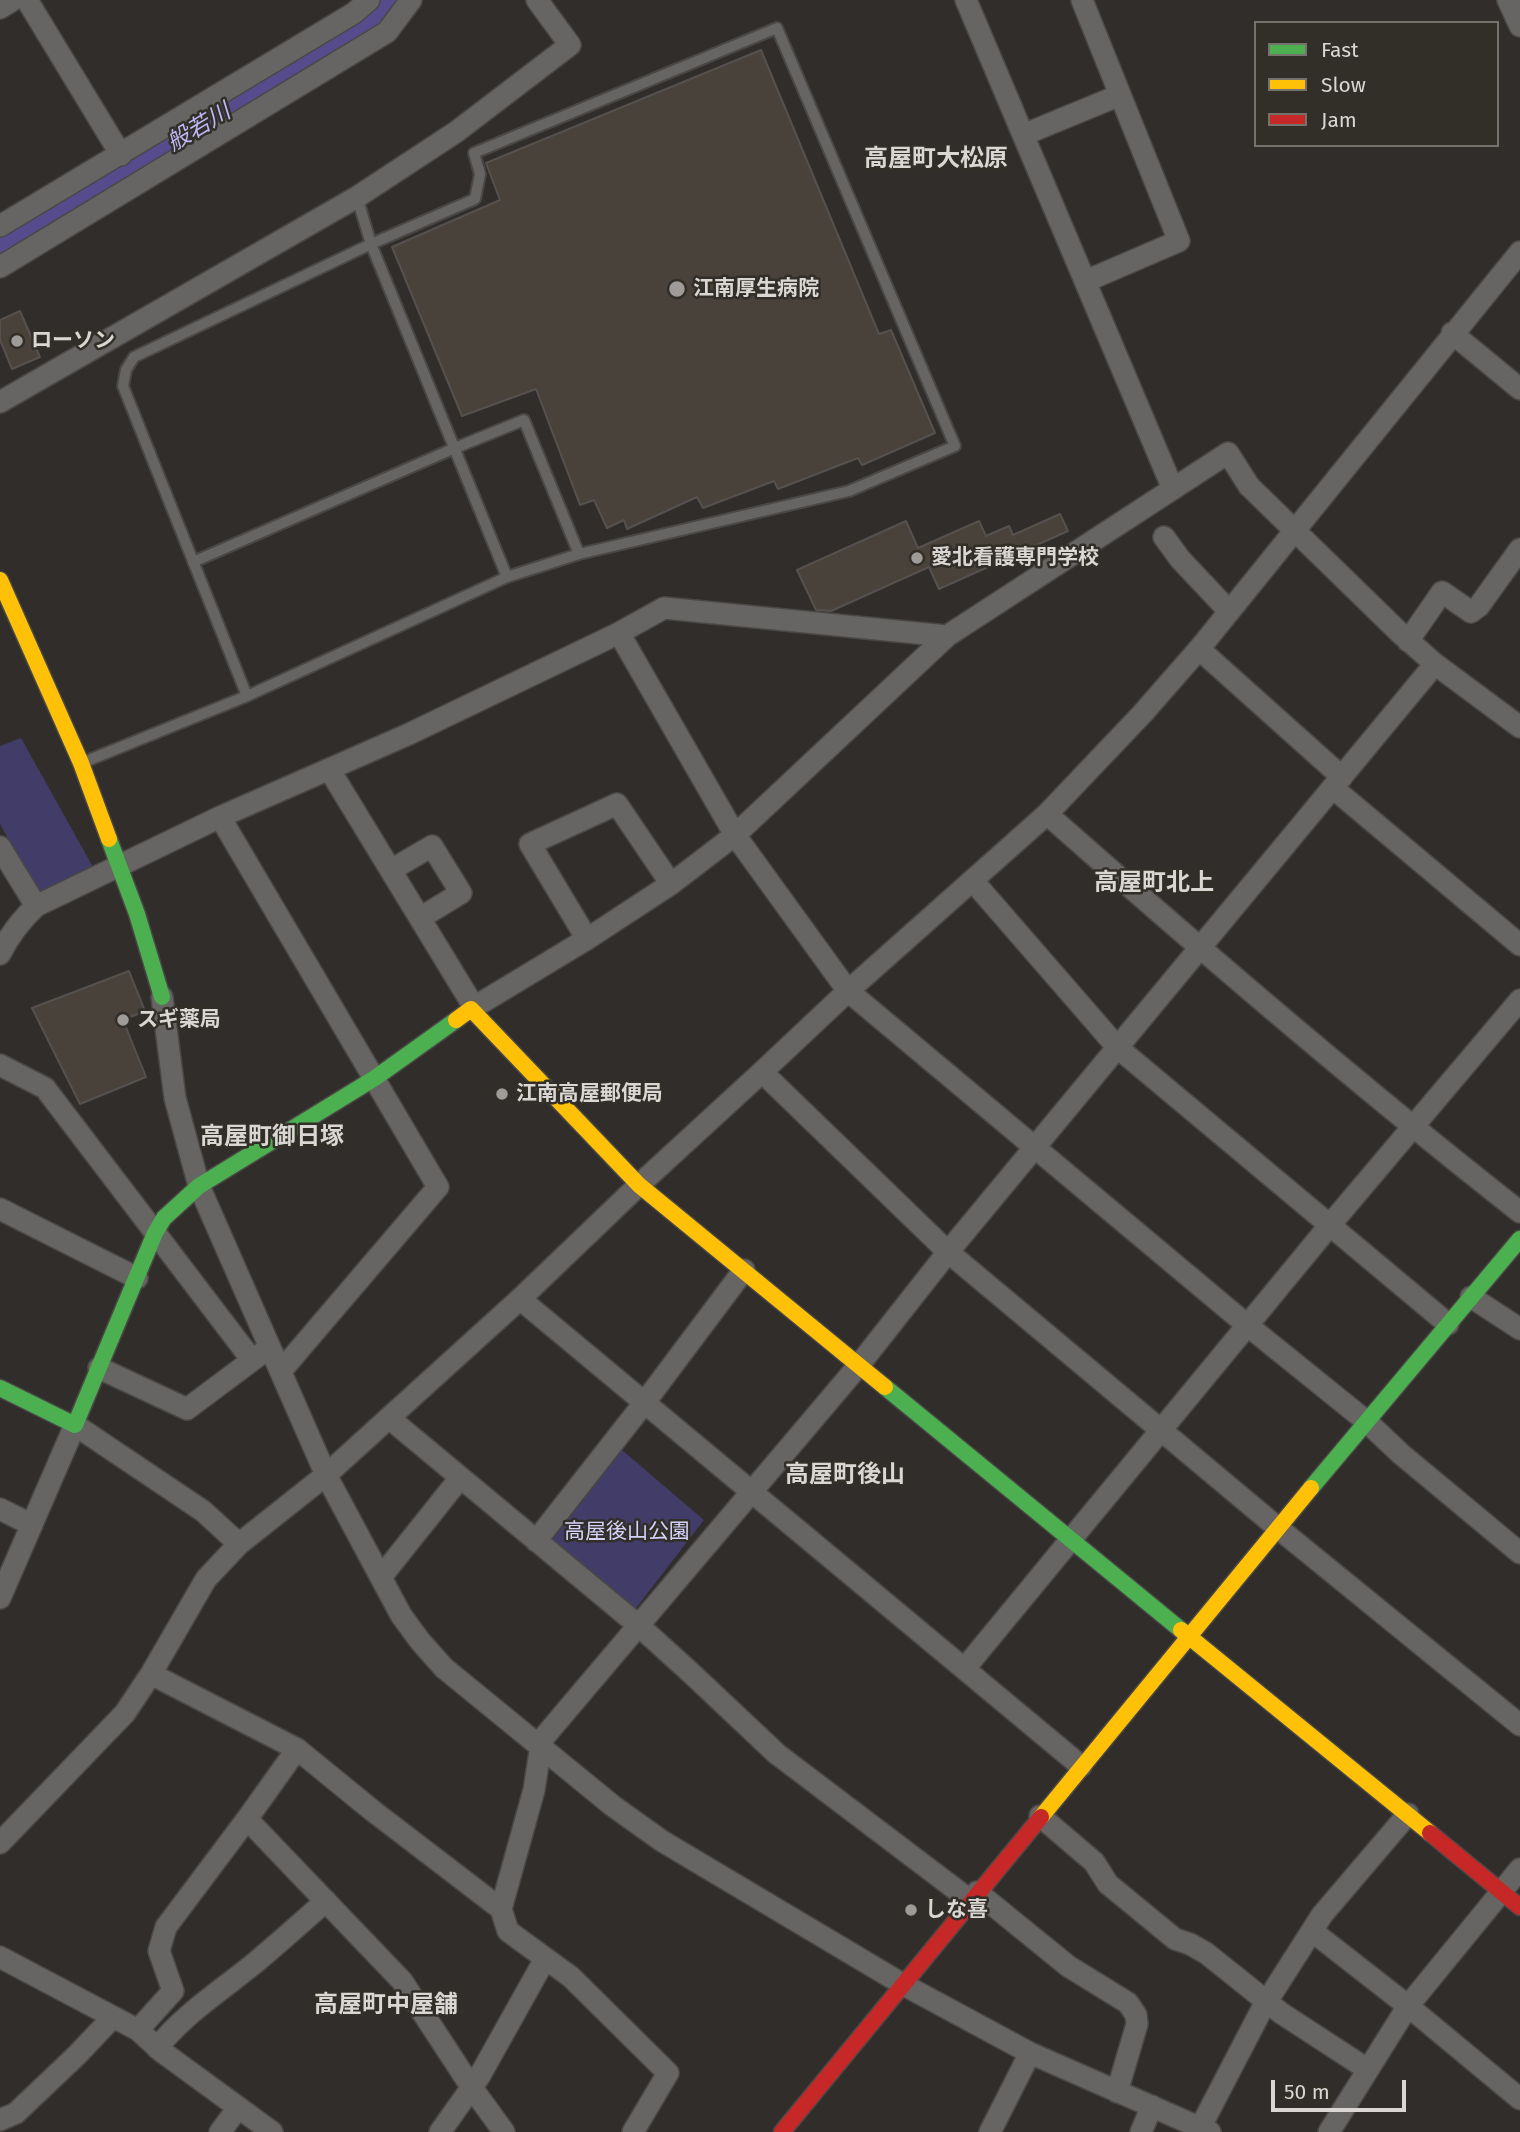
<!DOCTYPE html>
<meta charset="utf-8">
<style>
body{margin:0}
#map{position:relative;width:1520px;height:2132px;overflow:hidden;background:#302d2a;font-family:"Fira Sans",sans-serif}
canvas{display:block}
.legend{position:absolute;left:1254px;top:21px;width:245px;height:126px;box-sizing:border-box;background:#322e28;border:2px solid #75716c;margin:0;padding:9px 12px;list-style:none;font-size:21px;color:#d9d6d3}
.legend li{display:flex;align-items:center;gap:14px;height:35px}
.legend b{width:35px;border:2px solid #75716c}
.scale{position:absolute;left:1271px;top:2080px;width:135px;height:32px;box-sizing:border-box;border:4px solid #d9d6d3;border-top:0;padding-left:9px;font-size:21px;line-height:24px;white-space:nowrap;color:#d9d6d3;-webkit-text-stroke:5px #322e28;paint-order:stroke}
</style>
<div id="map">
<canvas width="1520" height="2132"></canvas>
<ul class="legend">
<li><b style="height:9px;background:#4caf50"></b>Fast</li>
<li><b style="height:9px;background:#ffc107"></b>Slow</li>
<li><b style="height:9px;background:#c62828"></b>Jam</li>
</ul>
<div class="scale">50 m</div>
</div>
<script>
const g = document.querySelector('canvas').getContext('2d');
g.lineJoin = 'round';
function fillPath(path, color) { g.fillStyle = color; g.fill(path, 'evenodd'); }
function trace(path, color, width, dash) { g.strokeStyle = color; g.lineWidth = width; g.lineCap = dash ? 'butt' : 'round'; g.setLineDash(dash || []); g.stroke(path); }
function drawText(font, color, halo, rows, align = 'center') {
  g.font = font + ' "Fira Sans","Noto Sans JP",sans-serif'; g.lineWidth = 5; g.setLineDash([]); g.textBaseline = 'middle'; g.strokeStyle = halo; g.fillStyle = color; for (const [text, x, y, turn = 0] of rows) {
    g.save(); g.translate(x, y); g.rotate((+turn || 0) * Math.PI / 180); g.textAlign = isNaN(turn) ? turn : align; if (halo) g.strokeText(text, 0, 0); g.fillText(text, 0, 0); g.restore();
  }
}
fillPath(new Path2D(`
 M21,738l72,129 -54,27 -39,-70v-78z
 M622,1450l82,70 -71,92 -81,-72z`), '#423c68');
trace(new Path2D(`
 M0,249l357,-216 36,-33`), '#564c8d', 33);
const building = new Path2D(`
 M761,50l118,284 12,-4 44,103 -73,32 -4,-7 -80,31 -4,-8 -71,27 -6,-11 -70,32 -3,-9 -17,8 -13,-28 -14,5 -44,-116 -74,27 -70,-169 108,-47 -14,-37z
 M20,311l20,46 -28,12 -12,-29v-20z
 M1060,514l8,17 -129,58 -10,-22 -98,44 -15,-1 -19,-40 109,-49 12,27 61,-27 7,15 23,-10 4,9z
 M129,971l16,40 -22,9 23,57 -66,27 -48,-96z`);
fillPath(building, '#49423a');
trace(building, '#54514f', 2);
const lane = new Path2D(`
 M357,197l14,47 136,333
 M193,562l262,-114 69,-28 55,134
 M84,762l163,-66 260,-119 72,-23 270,-63 106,-45 -178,-418 -303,125 6,21 -5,25 -104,45 -237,113 -8,13 -3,16 124,310`);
const street = new Path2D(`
 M27,0l94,155
 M966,0l207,489
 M1082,0l97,241 -93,40
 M1508,0l12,26
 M0,8l13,-8
 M1023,135l97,-40
 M0,226l354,-213 15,-13
 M0,267l387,-235 24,-32
 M1452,333l68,56
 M0,402l357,-205 99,-65 114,-87 -33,-45
 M1164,537l16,22 49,52
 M619,633l45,-25 283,28 281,-183 21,33 151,147 35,31 85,63
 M1408,641l34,-49 29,20 8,-6 41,-57
 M1199,649l143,128
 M329,769l145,238
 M1333,788l187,157
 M1047,814c155,137 311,271 473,398
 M220,817l218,370 -157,184
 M0,847l36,59
 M391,870l41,-24 29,47 -41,25
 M973,881l145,167 330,276
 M587,939l-57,-95 87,-40 54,80
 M0,954c10,-20 20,-33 36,-48l184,-89 189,-83 210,-101 116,202 113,156 399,334 119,96 35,33 119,99
 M162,997l13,101 24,88 127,289 75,140 19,26 24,27 169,138 49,35 242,144 126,68 180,79
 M471,1009l116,-70 84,-55 64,-49 212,-199
 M0,1065l45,23 207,272
 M762,1072l186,180 330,276 242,197
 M0,1209l137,69
 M1471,1297l49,32
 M520,1299l561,467
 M99,1368l88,41 75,-56
 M389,1418l249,207 53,48 86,81 194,147
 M0,1509l32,16
 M536,1541l109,-139 99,-132
 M381,1577l79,-99
 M0,1598l75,-173 128,86 36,33
 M965,1668l365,-443 190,-225
 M151,1674l146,75 76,62 128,98 7,22 63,46 97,96 -35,59
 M539,1743l320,-378 89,-113 487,-588
 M1040,1816l54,46 14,22 67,55 15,5 16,9 75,60 86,56
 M247,1819l50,-70
 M0,1843l125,-130 26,-39 55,-95 33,-35 87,-69 194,-176 119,-114 123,-113 86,-81 199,-177 96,-101 56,-64 321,-397
 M977,1892l91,74 60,37 8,12 1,9 -20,68
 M501,1909l33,-119 7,-45
 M1312,1931l96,75 112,93
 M0,1957l138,73 23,21 111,81
 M138,2030l35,-39 -14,-40 7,-24 81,-108 155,162 70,107 32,44
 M157,2048c28,-35 65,-58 99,-86 24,-20 47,-41 70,-61
 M0,2120l16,-7 61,-58 36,-38
 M1200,2128l62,-119 60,-94 86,-101
 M220,2132l18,-24
 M440,2132l39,-55 66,-118
 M990,2132l40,-79
 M1141,2132l11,-26
 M1329,2132l79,-126 112,-137`);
const fast = new Path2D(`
 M109,839l28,75 25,83
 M885,1387l296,243
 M0,1388l75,37 80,-192 9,-15 35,-32 176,-108 81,-58
 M1311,1488l209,-249`);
const slow = new Path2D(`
 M0,580l81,183 28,76
 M456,1020l15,-11 168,176 246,202
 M1181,1630l249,203
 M1041,1817l270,-329`);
const jam = new Path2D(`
 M1430,1833l90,74
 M782,2132l259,-315`);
trace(lane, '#4a4846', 14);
trace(street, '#4a4846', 24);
trace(fast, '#4a4846', 19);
trace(slow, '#4a4846', 19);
trace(jam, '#4a4846', 19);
trace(lane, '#676563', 10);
trace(street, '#676563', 21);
trace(fast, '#4caf50', 16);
trace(slow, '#ffc107', 16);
trace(jam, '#c62828', 16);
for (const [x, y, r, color] of [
 [677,289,9,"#9e9b98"],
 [17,341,7,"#9e9b98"],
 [917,558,7,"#9e9b98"],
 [123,1020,7,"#9e9b98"],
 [502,1094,7,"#9e9b98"],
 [911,1910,7,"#9e9b98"]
]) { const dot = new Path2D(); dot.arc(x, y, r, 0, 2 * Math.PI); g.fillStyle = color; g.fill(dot); trace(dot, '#322e28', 2.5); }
drawText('bold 21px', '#d9d6d3', '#322e28', [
 ["江南厚生病院",693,289],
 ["ローソン",31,341],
 ["愛北看護専門学校",931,558],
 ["スギ薬局",137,1020],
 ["江南高屋郵便局",516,1094],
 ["しな喜",925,1910]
], 'left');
drawText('21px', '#d4d2fb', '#322e28', [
 ["高屋後山公園",627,1532]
]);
drawText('italic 23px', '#bdb8f5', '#322e28', [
 ["般若川",199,128,-31]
]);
drawText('bold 24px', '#d9d6d3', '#322e28', [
 ["高屋町大松原",936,159],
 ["高屋町北上",1154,883],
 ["高屋町御日塚",272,1137],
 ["高屋町後山",845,1475],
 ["高屋町中屋舗",386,2005]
]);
</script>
